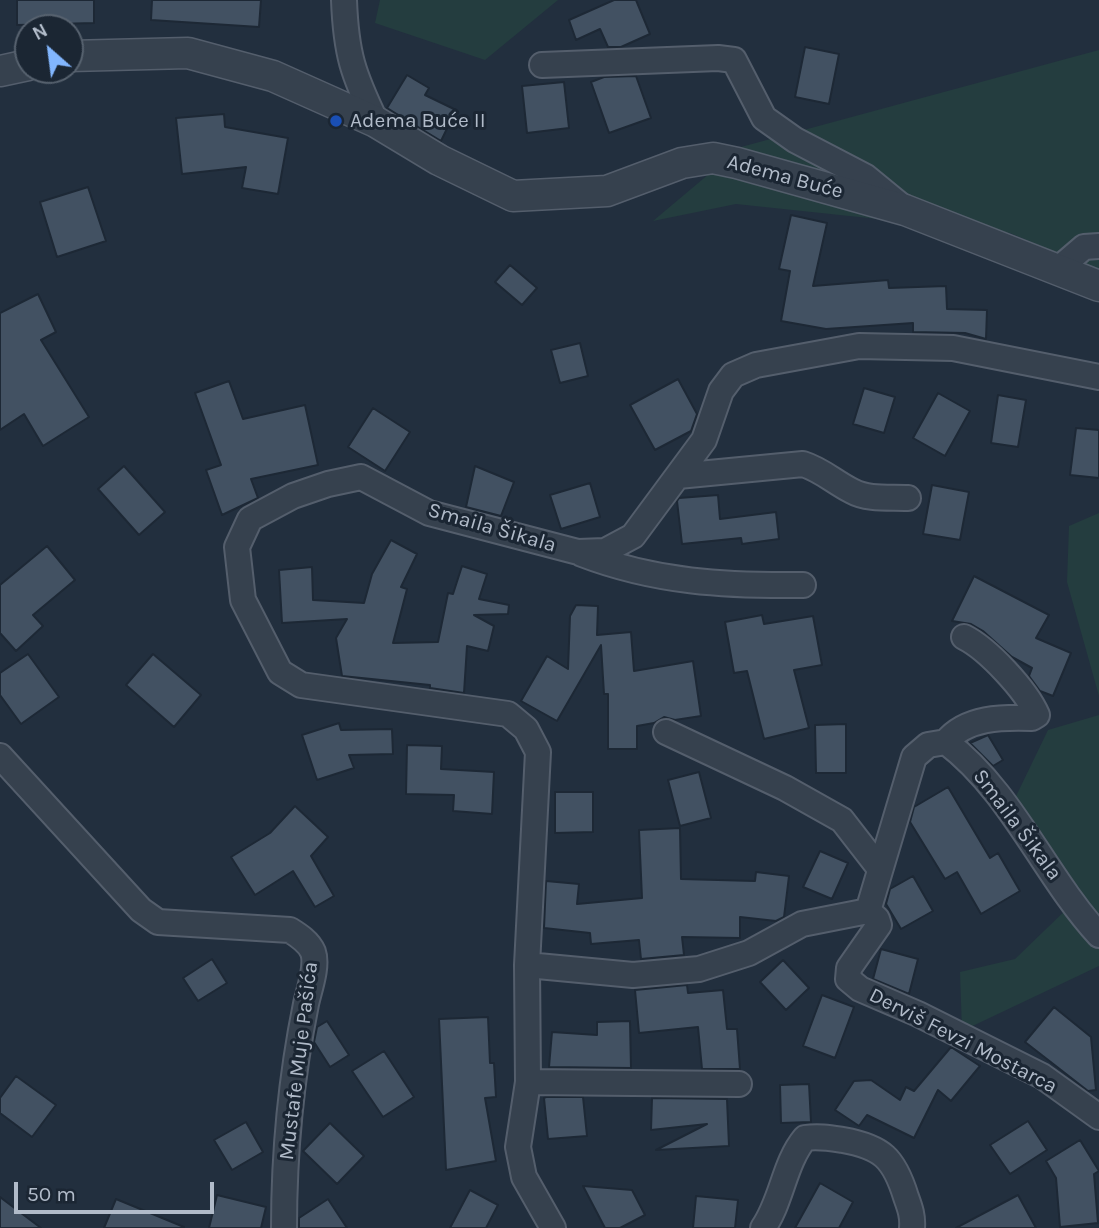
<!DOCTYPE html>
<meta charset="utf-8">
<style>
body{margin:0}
#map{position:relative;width:1099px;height:1228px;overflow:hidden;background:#222f3e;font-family:Karla,sans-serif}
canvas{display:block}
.north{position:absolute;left:14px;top:14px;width:70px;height:70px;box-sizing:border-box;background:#1b2633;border:2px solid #57626f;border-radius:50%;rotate:332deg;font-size:19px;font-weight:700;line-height:28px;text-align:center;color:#b1bbc9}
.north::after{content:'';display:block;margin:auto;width:24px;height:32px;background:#82b6fe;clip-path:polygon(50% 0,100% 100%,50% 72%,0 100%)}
.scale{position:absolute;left:14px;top:1182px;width:200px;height:32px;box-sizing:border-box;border:4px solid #b1bbc9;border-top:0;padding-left:9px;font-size:21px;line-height:24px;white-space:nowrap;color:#b1bbc9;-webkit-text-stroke:5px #1b2633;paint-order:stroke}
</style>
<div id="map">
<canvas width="1099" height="1228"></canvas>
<div class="north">N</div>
<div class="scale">50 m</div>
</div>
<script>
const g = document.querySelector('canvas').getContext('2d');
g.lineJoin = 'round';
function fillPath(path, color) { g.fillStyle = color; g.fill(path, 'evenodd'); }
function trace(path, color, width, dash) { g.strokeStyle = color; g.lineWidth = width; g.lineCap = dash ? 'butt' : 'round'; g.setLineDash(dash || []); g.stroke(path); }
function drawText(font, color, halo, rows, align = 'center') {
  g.font = font + ' Karla,sans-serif'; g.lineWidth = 6; g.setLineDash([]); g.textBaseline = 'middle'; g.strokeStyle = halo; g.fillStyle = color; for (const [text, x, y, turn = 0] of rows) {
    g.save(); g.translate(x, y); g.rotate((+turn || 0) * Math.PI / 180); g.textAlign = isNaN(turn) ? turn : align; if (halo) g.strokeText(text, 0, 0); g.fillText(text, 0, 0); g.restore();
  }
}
fillPath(new Path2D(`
 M380,0h178l-73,60 -110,-37z
 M1099,50v221l-89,-38 -274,-29 -83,17 88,-74z
 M1099,513v183l-32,-114 2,-56z
 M1099,715v251l-137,65 -2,-59 55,-13 59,-57 -69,-83 43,-89z`), '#243d3f');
const building = new Path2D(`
 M17,0h77v23l-77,2z
 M152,0h109l-2,27 -108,-7z
 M614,0h22l14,34 -29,13h-13l-8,-18 -24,11 -7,-20z
 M805,47l34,7 -10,50 -34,-7z
 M407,75l22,13 -4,7 31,15 -15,31 -54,-33z
 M636,76l15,42 -42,15 -18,-51 13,-5z
 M564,82l5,46 -42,5 -5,-47z
 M224,114l1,13 63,11 -10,56 -36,-6 4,-21 -64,7 -6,-56z
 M88,187l18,54 -49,16 -17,-55z
 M791,215l36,8 -14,63 75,-6 1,8 57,-2 1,23 40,1 -1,29 -21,-6 -52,-1v-9l-87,6 -45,-8 9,-50 -11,-2z
 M510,265l27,23 -15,17 -27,-23z
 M38,294l18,38 -15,8 48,77 -46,29 -19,-32 -24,16v-117z
 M580,343l8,33 -28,7 -9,-33z
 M678,379l19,35 -6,17 -36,19 -25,-45z
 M229,381l14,38 62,-14 13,60 -67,14 7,19 -36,17 -16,-45 15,-5 -26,-72z
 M864,388l31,9 -11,36 -31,-9z
 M938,393l32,18 -25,45 -32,-18z
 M998,395l28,5 -8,47 -27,-4z
 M373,408l37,24 -25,39 -37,-24z
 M1076,428l23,2v48l-29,-3z
 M124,466l41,46 -26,23 -41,-46z
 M475,466l39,16 -13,34 -35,-9z
 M590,483l10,34 -39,12 -11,-34z
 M932,485l37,7 -9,48 -37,-6z
 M718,495l2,24 56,-7 3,27 -37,5 -1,-6 -59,6 -5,-43 2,-3z
 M391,540l26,14 -16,33 6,2 -14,54 45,-1 10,-49 5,1 9,-28 25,8 -8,25 30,6 -1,9 -34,1 20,11 -6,25 -21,-5 -3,47 -34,-5v-3l-88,-9 -6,-38 11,-19 -65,4 -3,-53 33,-3 1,33 51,3 8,-29z
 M47,546l28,34 -42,35 10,11 -27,25 -16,-18v-48z
 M974,576l75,39 -13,23 35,15 -18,43 -13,-5 -11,-15 3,-8 -20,-11 -29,-26 -12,-7 -19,-3z
 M576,605l22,1 -1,29 34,-3 3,39 59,-10 8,55 -26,4 -11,-3 -10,6 -17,3v23h-29v-55h-4l-3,-49 -44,76 -36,-20 26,-45 21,13 2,-53z
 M762,615l2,9 49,-8 9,49 -28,5 15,58 -45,11 -17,-68 -13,2 -9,-51z
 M28,654l31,43 -38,27 -21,-29v-22z
 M153,654l48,41 -27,32 -48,-42z
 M339,723l2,7 51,-1 1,25 -44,1 5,13 -37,12 -15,-45z
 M846,724v49h-30l-1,-48z
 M988,735l15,25 -10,6 -23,-23z
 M407,745l35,1 -1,23 53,3 -2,42 -39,-3 1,-16 -48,-1z
 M699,772l12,46 -31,8 -12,-46z
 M948,787l42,71 8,-5 22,38 -39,23 -24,-42 -12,7 -35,-57 4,-15z
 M555,792h38v40l-38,1z
 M295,806l33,31 -17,19 23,40 -19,11 -22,-36 -38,24 -24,-38 39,-24z
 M680,828l1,51 74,2 1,-9 33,4 -5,41 -8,4 -36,-4v21l-58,-1 2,18 -43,4 -2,-19 -48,4 -1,-11 -46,-5 2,-47 33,3 -2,20 65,-6 -3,-68z
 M820,851l28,12 -16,36 -29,-12z
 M913,876l20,35 -32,18 -15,-25 4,-15z
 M881,949l37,10 -9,35 -36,-15z
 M212,959l15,24 -29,18 -15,-23z
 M783,960l26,28 -23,22 -26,-28z
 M687,985l1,8 35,-3 4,39h10l3,40h-38l-4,-42 -59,6 -4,-43z
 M822,995l32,12 -19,51 -32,-12z
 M1054,1007l37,30 5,53 -8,1 -63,-49z
 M488,1017l2,46h4l2,34 -11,1 11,63 -50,9 -7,-151z
 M327,1021l22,34 -19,12 -16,-25 3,-15z
 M630,1021l1,47 -82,-1 3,-35 45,3v-13z
 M951,1047l29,19 -29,35 -13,-11 -24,48 -47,-23 -8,11 -24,-16 19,-29 17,-1 29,20 6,-13 8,4z
 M384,1051l30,46 -31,20 -31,-46z
 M16,1076l40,29 -24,32 -32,-24v-15z
 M809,1084l2,38 -30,1 -1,-38z
 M546,1097h37l4,39 -39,3 -4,-41z
 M652,1098l75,1 2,47 -73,4 51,-26 -56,6z
 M1028,1121l19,29 -37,24 -20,-29z
 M246,1122l17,30 -31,18 -18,-30z
 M330,1123l34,33 -27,28 -34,-33z
 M1080,1140l19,31 -5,3 4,49 -38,4 -4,-49 -10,-17z
 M820,1183l33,19 -14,26h-44z
 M583,1186l49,4 13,25 -25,13h-15z
 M470,1190l28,15 -12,23h-36z
 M217,1195l49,12 -5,21h-52z
 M1018,1195l18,33h-80z
 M696,1196l42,4 -3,28h-42z
 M0,1197l41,31h-41z
 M116,1199l68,28v1h-80z
 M328,1199l19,29h-48v-10z`);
fillPath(building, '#425162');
trace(building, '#1d2835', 2);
const minor = new Path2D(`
 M344,0c2,54 9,74 32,122
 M542,65l176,-7 16,2 30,58 31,22 71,37 39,32
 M1056,271l28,-24 15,-1
 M678,476l125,-12c19,6 31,18 49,27 16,9 38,6 56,7
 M582,554c73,28 143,32 221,31
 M666,732l119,56 57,32 38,49
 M946,742c20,-25 57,-25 86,-24l5,-3c-11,-25 -49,-66 -73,-78
 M0,756l141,154 17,12 132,8c8,5 19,12 23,22 5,14 -4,38 -7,52 -15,74 -22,149 -22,224
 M868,911l46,-154 14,-12 18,-3c66,50 98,133 153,193
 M868,911l9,8 2,6 -30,43 -1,11 12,10 58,25 124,62 57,41
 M527,965l106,10 66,-6 50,-16 53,-29 66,-13
 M528,1082l211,2
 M553,1228l-29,-51 -6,-30 10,-65 -1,-117 11,-213 -12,-23 -18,-15 -207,-29 -21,-13 -37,-72 -6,-53 13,-28 43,-23 35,-12 33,-7 68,36 149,39 27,-1 28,-15 71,-96 17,-49 12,-16 23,-10 103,-19 94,2 146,29
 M763,1228c19,-27 21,-65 42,-90 14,-2 25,0 38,2 39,7 51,18 63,57 4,11 7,19 6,31`);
const tertiary = new Path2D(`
 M70,56l118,-3 85,23 103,46 63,38 74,36 94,-5 75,-28 31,-5 24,5 168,47 194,76
 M0,71l28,-6`);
trace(minor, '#545e6c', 28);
trace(tertiary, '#545e6c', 33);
trace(minor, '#36414e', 24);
trace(tertiary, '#36414e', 30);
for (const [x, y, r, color] of [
 [336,121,7,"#1a4fb4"]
]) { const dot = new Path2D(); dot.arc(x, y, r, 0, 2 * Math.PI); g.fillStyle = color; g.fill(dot); trace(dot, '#1b2633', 2.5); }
drawText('21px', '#b1bbc9', '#1b2633', [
 ["Adema Buće II",350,121]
], 'left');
drawText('21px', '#b1bbc9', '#1b2633', [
 ["Adema Buće",785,177,15],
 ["Smaila Šikala",492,528,16],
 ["Smaila Šikala",1017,825,53],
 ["Derviš Fevzi Mostarca",963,1041,27],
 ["Mustafe Muje Pašića",299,1061,-83]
]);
</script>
